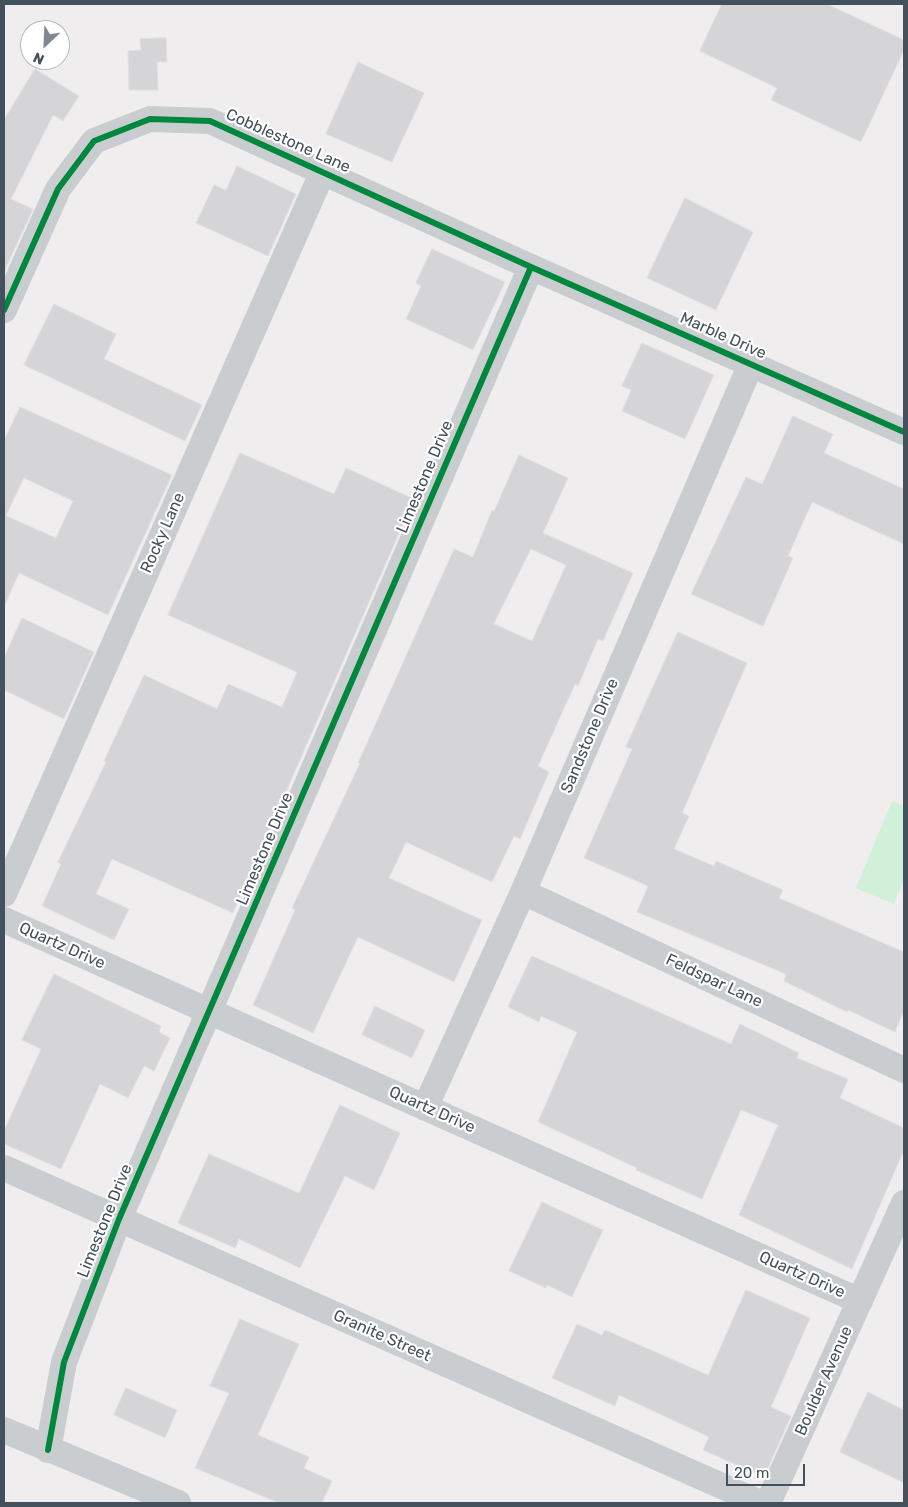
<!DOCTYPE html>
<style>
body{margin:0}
#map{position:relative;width:908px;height:1507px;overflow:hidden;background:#efedee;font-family:Rubik,sans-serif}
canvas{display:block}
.frame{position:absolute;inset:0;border:5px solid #43515c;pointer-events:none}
.north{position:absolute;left:20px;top:20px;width:50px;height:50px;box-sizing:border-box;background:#fff;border:1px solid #b4b9be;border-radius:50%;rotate:205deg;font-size:14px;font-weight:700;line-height:20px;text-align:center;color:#43515c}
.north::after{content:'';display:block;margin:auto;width:18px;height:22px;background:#7f888f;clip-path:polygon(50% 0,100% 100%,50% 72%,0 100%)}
.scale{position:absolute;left:726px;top:1464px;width:79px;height:22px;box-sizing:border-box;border:2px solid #43515c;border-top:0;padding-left:6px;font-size:15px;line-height:18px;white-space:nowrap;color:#43515c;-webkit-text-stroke:4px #fff;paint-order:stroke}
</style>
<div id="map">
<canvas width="908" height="1507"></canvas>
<div class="frame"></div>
<div class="north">N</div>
<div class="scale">20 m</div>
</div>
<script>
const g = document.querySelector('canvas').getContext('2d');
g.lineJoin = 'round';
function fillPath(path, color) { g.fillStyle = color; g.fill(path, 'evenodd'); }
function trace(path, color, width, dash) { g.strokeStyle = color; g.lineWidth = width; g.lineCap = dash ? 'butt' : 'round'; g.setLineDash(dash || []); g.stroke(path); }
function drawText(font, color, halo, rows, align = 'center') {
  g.font = font + ' Rubik,sans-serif'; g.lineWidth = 4.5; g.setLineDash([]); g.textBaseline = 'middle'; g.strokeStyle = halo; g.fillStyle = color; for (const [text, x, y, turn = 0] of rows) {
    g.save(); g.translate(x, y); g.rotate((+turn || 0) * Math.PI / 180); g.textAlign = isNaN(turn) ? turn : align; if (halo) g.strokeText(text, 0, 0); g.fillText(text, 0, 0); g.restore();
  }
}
fillPath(new Path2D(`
 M892,801l12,5v73l-10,25 -38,-16z`), '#d0f0da');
const building = new Path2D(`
 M722,4h105l77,36v10l-43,92 -90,-42 6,-12 -77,-37z
 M166,38l1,24h-10l1,28h-29l-1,-39 13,-1 -1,-11z
 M358,62l66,31 -32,69 -66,-28z
 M35,69l44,27 -16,25 -10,-6 -42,84 22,10 -29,63v-152z
 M237,166l59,28 -28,62 -72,-33 18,-38 12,5z
 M685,198l68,34 -37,78 -69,-32z
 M432,249l73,33 -32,68 -67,-31 15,-33 -5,-3z
 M54,304l62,30 -12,25 98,46 -17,36 -161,-76z
 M642,343l72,32 -29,64 -63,-28 9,-21 -9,-4z
 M20,407l152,68 -64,140 -89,-42 -15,34v-166zM24,478l49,23 -17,37 -50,-22z
 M793,416l40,18 -9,19 80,36v55l-92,-42 -24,54 5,2 -30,68 -72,-32 55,-117 16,7z
 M240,453l94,41 12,-26 68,31 -181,414 -121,-54 -16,35 33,15 -15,31 -72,-34 19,-42 -3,-2 48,-100 -2,-1 40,-86 73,34 11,-25 54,23 15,-35 -129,-57z
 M519,455l49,23 -25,55 90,40 -30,68 -5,-2 -20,47 -3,-2 -37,82 11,6 -29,67 -6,-3 -22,46 -86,-40 -17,36 93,42 -28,62 -96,-45 -45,96 -60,-28 42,-95 -3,-2 68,-145h-2l96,-214 19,8 19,-47 2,1zM531,549l35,16 -34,76 -38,-17z
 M22,618l72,34 -30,67 -60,-29v-32z
 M678,632l69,31 -65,150 7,3 -15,33 40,17 2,-5 67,29 -4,8 125,54v58l-9,22 -47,-22 -1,2 -63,-31 2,-7 -149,-62 11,-26 -64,-28 48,-109 -6,-2z
 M532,956l199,88 9,-20 59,29 -2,5 51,21 -8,19 64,30v22l-52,119 -113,-54 39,-90 -37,-15 -39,89 -66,-29 1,-2 -99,-46 39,-90 -36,-16 -2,6 -31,-15z
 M54,974l107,52 -2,6 11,6 -16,33 -10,-5 -16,32 -28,-14 -39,85 -57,-25v-13l37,-82 -19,-9z
 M375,1006l50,24 -13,28 -50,-23z
 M340,1105l60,28 -26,57 -29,-14 -45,92 -61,-29 -4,9 -57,-25 31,-69 90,39z
 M542,1202l61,28 -31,67 -25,-12 -1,3 -37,-17z
 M746,1290l64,28 -39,89 20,9 -27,61 -61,-27 6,-13 -90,-42 -4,11 -63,-28 25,-54 25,11 3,-5 103,45z
 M240,1319l59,25 -41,91 51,22 -5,11 28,13 -10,22h-43l-84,-35 34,-75 -19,-7z
 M126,1388l51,22 -12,28 -51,-23z
 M868,1392l36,18v73l-64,-31z`);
fillPath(building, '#d5d5d8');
trace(building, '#e0dfe1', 1);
trace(new Path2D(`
 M4,310l54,-121 36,-48 56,-22 60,2 321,146 373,165
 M523,892l381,178
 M4,894l319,-723
 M4,920l856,381
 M425,1108l98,-216 228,-528
 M4,1168l756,335
 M4,1430l174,73
 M48,1450l16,-88 55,-143 412,-952
 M768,1503l136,-300`), '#cacdcf', 26);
trace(new Path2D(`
 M4,310l54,-121 36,-48 56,-22 60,2 321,146 373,165
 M48,1450l16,-88 55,-143 412,-952`), '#00873e', 6);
drawText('16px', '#43515c', '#fff', [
 ["Cobblestone Lane",288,141,24],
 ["Marble Drive",723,336,24],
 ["Limestone Drive",425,477,-67],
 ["Rocky Lane",163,533,-66],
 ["Sandstone Drive",590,736,-67],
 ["Limestone Drive",265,849,-67],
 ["Quartz Drive",62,946,24],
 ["Feldspar Lane",714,981,25],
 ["Quartz Drive",432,1110,24],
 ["Limestone Drive",105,1221,-68],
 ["Quartz Drive",802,1275,24],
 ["Granite Street",382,1336,24],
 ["Boulder Avenue",824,1381,-66]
]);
</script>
